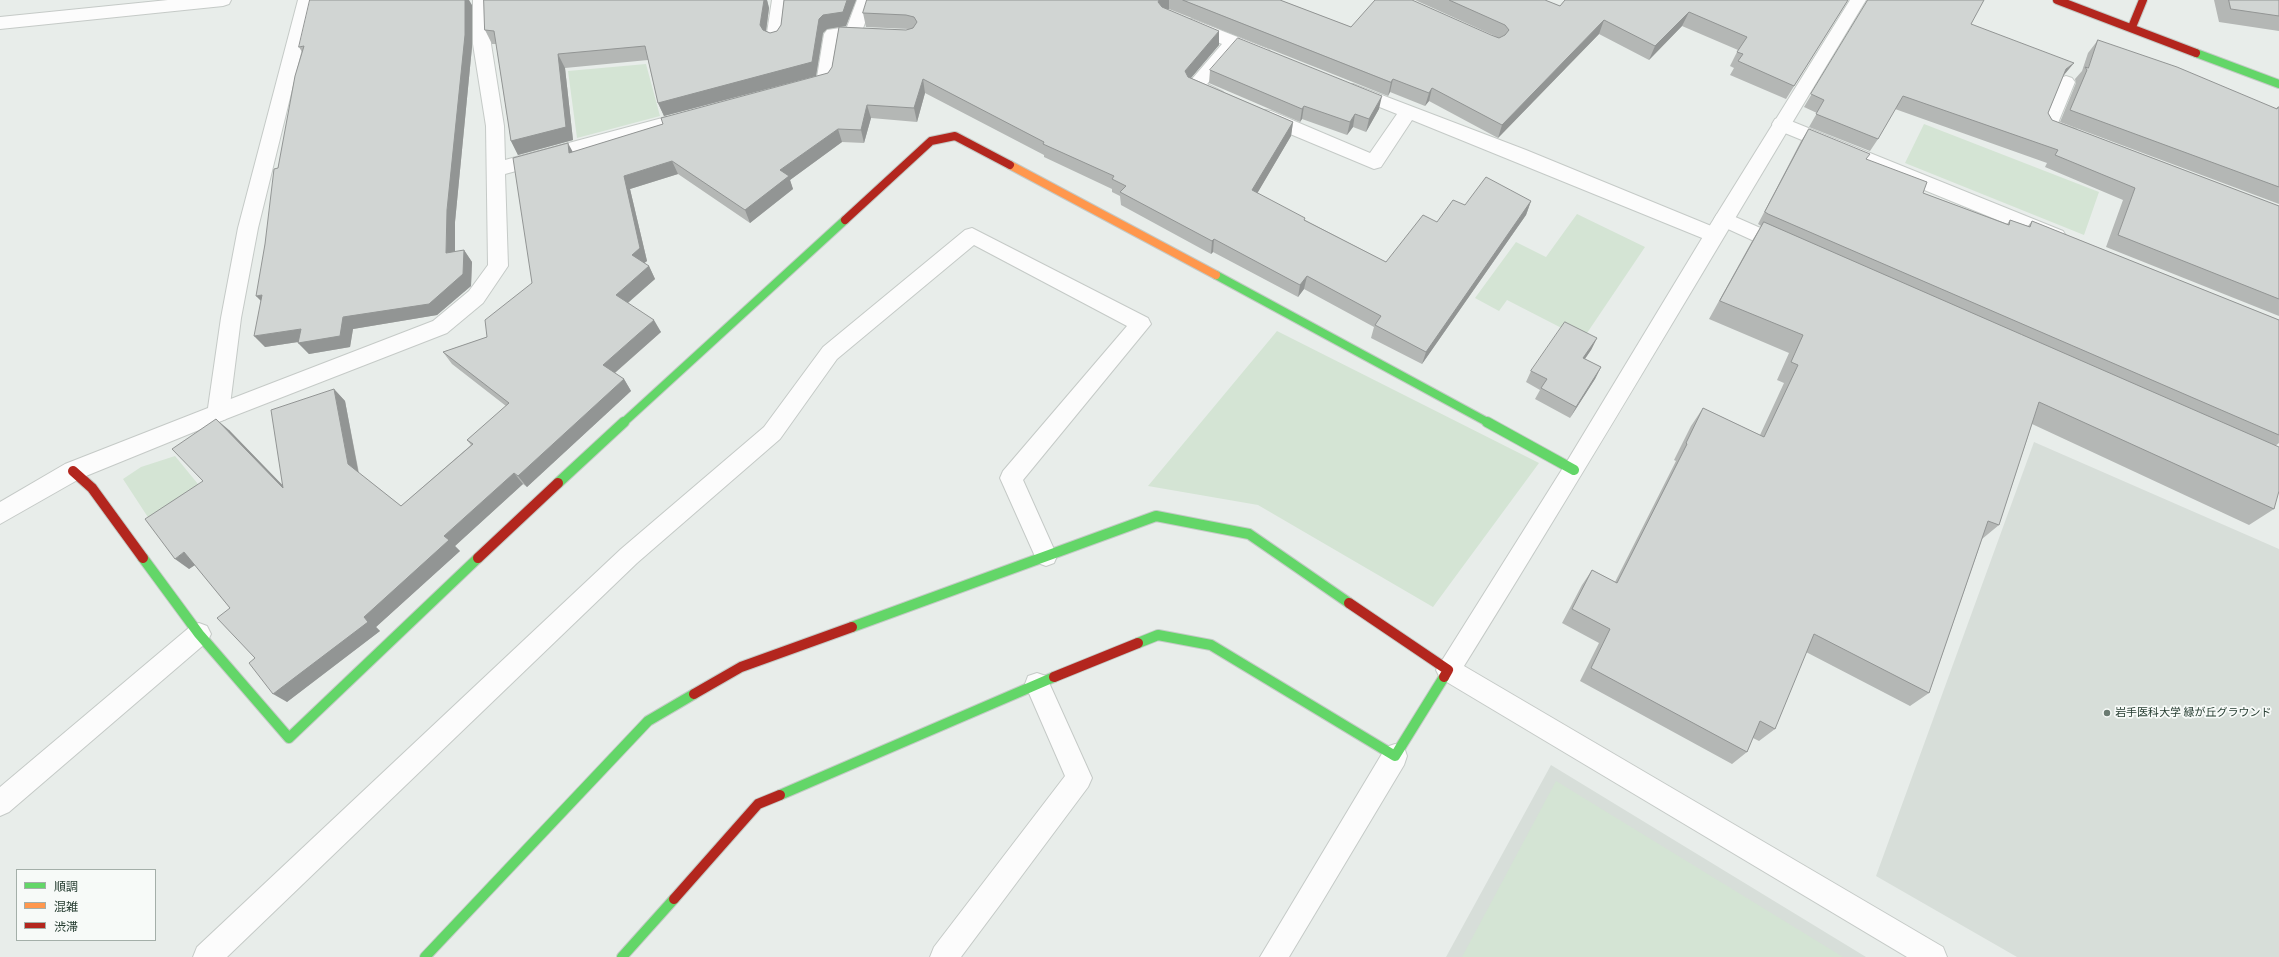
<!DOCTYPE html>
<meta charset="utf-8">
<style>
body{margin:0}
#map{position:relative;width:2279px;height:957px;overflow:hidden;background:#e8edea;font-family:"Fira Sans Condensed","Noto Sans JP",sans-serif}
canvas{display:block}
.legend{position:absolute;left:16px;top:869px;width:140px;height:72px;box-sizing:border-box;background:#f7faf8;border:1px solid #a4afa9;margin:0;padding:5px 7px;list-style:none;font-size:12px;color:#273e32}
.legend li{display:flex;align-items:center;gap:8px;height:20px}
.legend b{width:20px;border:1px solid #a4afa9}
</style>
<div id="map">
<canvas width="2279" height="957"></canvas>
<ul class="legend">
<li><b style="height:5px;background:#63d668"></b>順調</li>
<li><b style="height:5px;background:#ff974d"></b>混雑</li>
<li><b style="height:5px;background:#b3261e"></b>渋滞</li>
</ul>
</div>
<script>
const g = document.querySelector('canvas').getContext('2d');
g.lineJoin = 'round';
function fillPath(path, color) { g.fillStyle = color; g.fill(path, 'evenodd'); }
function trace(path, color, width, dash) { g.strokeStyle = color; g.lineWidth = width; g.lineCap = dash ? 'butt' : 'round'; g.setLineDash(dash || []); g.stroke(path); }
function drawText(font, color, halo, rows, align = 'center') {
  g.font = font + ' "Fira Sans Condensed","Noto Sans JP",sans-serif'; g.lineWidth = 3.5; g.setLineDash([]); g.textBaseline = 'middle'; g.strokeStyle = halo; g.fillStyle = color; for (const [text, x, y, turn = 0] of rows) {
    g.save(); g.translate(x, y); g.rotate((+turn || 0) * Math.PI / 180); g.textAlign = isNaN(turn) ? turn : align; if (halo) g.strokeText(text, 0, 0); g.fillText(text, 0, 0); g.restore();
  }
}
fillPath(new Path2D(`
 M2034,442l245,107v408h-262l-141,-81z
 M1551,765l315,192h-420z`), '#d7ded9');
fillPath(new Path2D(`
 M646,64l14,52 -83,22 -9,-67z
 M1924,124l175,68 -15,43 -179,-72z
 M1577,214l68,33 -62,92 -76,-39 -8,11 -24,-13 41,-56 30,15z
 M1277,331l262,132 -106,144 -175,-102 -110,-19z
 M175,456l32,39 -52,33 -32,-49 18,-12z
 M1556,781l287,176h-381z`), '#d4e4d4');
const lane = new Path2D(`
 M473,0h16l2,44 13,82 1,34 161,-43 6,2 3,5 -3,5 -167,45 3,92 -25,37 -36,30 -221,86 -8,3 -8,-3 -3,-6 3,-6 223,-86 36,-30 19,-26 -2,-139 -13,-82z
 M772,0h16l-4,39 -3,4 -6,2 -6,-2 -3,-4z
 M857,0h16l-13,37 -19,2 -7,42 -3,4 -28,8 -6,-2 -3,-4 3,-4 20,-6 7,-43 3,-4 20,-3z
 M1192,19l76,30 3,4 -3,4 -6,2 -26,-10 -29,35 16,8 3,4 -3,4c-10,4 -31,-4 -37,-14l36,-42 -36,-15 -3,-4 3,-4z
 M2066,76l6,2 3,4 -17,41 18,6 3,5 -3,5 -6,2 -28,-10 -3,-5 18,-44 3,-4z
 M1353,84l173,66 195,80 3,5 -3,5 -7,2 -7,-2 -295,-120 -31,47 -7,2 -115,-48 -3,-5 3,-5 6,-1 6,1 99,42 27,-39 -50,-20 -3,-4 3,-4z
 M1781,117l282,114 3,5 -3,5 -7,2 -7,-2 -274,-112 -3,-5 3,-5z
 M1724,212l66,29 3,5 -3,5 -7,2 -7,-2 -59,-27 -3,-5 3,-5z`);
const street = new Path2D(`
 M168,0h63l-2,4 -6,2 -223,23v-12z
 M298,0h16l-56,228 -17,90 -12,95 -3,6 -145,59 -81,46v-22l65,-38 143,-56 13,-90 17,-90z
 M1850,0h16c-134,222 -265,446 -402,666l479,281 4,10h-40l-467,-279 -4,-8 130,-207 141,-233z
 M972,228l176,90 3,6 -128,156 34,76 -3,7 -8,3 -8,-3 -38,-85 3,-7 124,-145 -153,-81 -137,114 -57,80 -143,124 -410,394h-34l4,-10 424,-398 143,-122 59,-80 142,-117z
 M199,623l8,3 4,8 -4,8 -198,170 -9,4v-29l191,-161z
 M1037,673l9,3 46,102 -4,9 -127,170h-31l4,-10 131,-171 -40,-92 3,-8z
 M1395,744l9,3 3,9 -3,9 -115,192h-29l126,-210z`);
const fastFar1 = new Path2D(`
 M2196,53l83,31
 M1216,275l273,148
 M623,423l222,-203`);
const fast = new Path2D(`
 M1487,422l87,48
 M558,483l66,-61
 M143,558l56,76 90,104 189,-180
 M852,627l304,-111 93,18 100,69
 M1138,643l20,-8 53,10 184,111 49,-79
 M780,795l274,-118
 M425,957l223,-236 46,-27
 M622,957l52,-58`);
const slow = new Path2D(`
 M1010,165l206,110`);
const jamFar1 = new Path2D(`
 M2057,0l139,53
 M2132,27l11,-27
 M845,220l86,-79 24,-5 55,29`);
const jam = new Path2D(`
 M73,471l19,17 51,70
 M478,558l80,-75
 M1349,603l99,67 -4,7
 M1054,677l84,-34
 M694,694l47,-27 111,-40
 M674,899l84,-95 22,-9`);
trace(lane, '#c5cac7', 2);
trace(street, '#c5cac7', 2);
trace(fastFar1, '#c4cac6', 10);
trace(fast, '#c4cac6', 12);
trace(slow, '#c4cac6', 10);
trace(jamFar1, '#c4cac6', 10);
trace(jam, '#c4cac6', 12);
fillPath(lane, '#fcfcfc');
fillPath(street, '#fcfcfc');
trace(fastFar1, '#63d668', 8);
trace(fast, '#63d668', 10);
trace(slow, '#ff974d', 8);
trace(jamFar1, '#b3261e', 8);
trace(jam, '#b3261e', 10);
fillPath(new Path2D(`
 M484,0h283l2,8 -3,23 4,2 7,-2 4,-6 3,-25h72l-10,26 -7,1 67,3 3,-1 -43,-2 -3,-14 4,-13h413l71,27 140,8 6,2 -82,-37h130l15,6 5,-6h283l-62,99 -56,-24 4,-7 -4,-2 8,-16 -56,-24 -33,34 -50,-26 -101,104 -69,-37 -4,5 -35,-14 -2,4 -219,-87h-3l53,36 -28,33 102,44 -2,14 -34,57 48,27 81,42 51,-40 28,-17 66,-4 -5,14 -104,149 -51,-26 3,-11 -70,-38 -6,8 -85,-45 -2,2 -90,-49 -1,-9 -8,-4v-3l-68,-32v-2l-119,-62 -8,29 -46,-4 -7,25 -22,-1 -52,38 3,9 -43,34 -72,-49 -48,15 17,72 -3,2 5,3 6,13 -27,24 33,29 -46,41 9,6 7,12 -104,96 -4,-3 -68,62 5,5 -84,76 4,4 -93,71 -32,-44 -25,-50 -35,-43 -6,4 14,-88 26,-51 53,55 52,-96 11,12 14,72 42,33 70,-61 -4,-5 39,-34 -54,-42 -9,-12 44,-15 45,-54 41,-131 255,-79 4,-6 7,-40 -12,2 -4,4 -7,43 -152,40 -6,-13 -10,-43 -83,8 8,72 -55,15 -7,-14 -15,-97h-4l-7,-14z
 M1868,0l103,24 93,51 -1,1 -15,37 4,7 227,86v110l-173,-69 17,-47 -78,-33 2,-4 -152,-54 -17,30 -8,12 -61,-24 8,-14 -13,-6z
 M2214,0h65v31l-60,-9z
 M472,5v42l-17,175v30l9,-2 8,12 -1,24 -34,29 -84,14 -3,18 -41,7 -11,-12 -33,5 -4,-46 4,-57 13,-76 24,-116 -3,-5z
 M2098,40l178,69 2,-2h1v97l-219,-82 16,-39 -1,-4 7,-8 6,-18z
 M1210,70l169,39 -13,23 -13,-5 -6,8 -45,-16 -2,3 -91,-39z
 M1809,129l57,30 57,34 84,31 3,-4 18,6 4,-5 247,99v123l-4,3 -1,63 -25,16 -217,-101 -33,101 -17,14 -53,154 -19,13 -104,-54 -31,77 -16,12 -6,-3 -6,14 -15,12 -152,-83 19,-38 -37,-20 20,-38 10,-15 23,12 61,-121 -2,-1 17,-34 12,-18 57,27 24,-52 -7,-3 12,-27 -80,-34 43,-78 9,-15 -3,-2 43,-83z
 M1597,338l-6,12 -6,9 16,8 -6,12 -25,39 -35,-19 5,-9 -14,-8 5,-11z`), '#b4b7b5');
fillPath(new Path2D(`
 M465,0h4l3,5v42l-17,175v43l-9,-12 1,-43z
 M764,0h3l2,8 -4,31 -5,-14z
 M847,0h9l-10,26 -19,3 -4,4 -7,43 -152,40 -6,-13 161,-84 4,-4z
 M1159,0h10v9l-8,2 -3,-9z
 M1689,12l-7,14 -33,34 6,-14z
 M1604,20l-5,14 -101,104 4,-13z
 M1219,31v14l-34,40v-14z
 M558,54l7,14 8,72 -55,15 -7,-14z
 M2074,63l-10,12 -8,6 10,-12z
 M923,79l2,14 -8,29 -3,-14z
 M1393,79l-3,13 -2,4 3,-14z
 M1432,88l-3,13 -4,5 4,-13z
 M1382,96l-3,13 -13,23 3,-13z
 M867,105l4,13 -7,25 -3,-13z
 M1304,106l-2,13 -2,3 2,-13z
 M1355,114l-2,13 -6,8 3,-13z
 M1293,122l-2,14 -40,68 1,-14z
 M838,129l4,13 -52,38 3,9 -43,34 -5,-13 35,-40z
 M568,143l7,13 -6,-3z
 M672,161l6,13 -48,15 17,72 -9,7 -6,-13 -8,-79z
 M1531,201l-5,14 -104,149 4,-12z
 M1214,239l-1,13 -2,2 1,-13z
 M464,250l8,12 -1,24 -34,29 -84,14 -3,18 -41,7 -11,-11z
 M649,266l6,13 -32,28 -7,-12z
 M1307,276l-3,13 -6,8 2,-12z
 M262,295l5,12 -11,-11z
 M654,320l7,12 -51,45 -7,-12z
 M301,329l10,11 -46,7 -11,-11z
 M1597,338l-6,12 -14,20 6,-12z
 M1601,367l-6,12 -25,39 6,-11z
 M624,379l7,12 -104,96 -9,-11z
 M334,389l11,12 14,75 -11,-12z
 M216,419l13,11 66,68 -12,-10z
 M514,473l9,11 -68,62 5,5 -84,76 4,4 -93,71 -14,-8 91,-77 80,-81z
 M184,552l14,11 -9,6 -14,-10z`), '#929594');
const building = new Path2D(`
 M310,0h155v35l-18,175 -1,43 18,-3 -1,24 -34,30 -86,13 -3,19 -42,7 3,-14 -47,7 8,-41 -6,1 9,-52 9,-75 4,-1 17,-92 9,-30 -5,1z
 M484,0h280l-4,25 3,5 7,3 7,-2 4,-6 3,-25h63l-4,12 -20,3 -4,4 -7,43 -154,41 -13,-57 -87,8 8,73 -55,14 -17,-110 -9,-1z
 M867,0h292l-1,2 4,5 57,24 -34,40 3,6 105,45 -41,68 53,28 -1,2 82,42 37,-47 14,7 16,-22 12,5 21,-28 45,24 -105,151 -51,-27 6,-9 -74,-40 -7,9 -86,-46 -2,2 -92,-49 6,-6 -14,-7 2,-3 -71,-32 1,-2 -121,-63 -9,29 -47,-3 -6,25 -23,-1 -58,41 9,6 -44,34 -73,-49 -48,15 16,72 -8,7 17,11 -33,29 38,25 -51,45 21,14 -106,97 -4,-3 -70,63 5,4 -85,77 4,5 -95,72 -24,-31 6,-5 -38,-40 13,-10 -46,-56 -9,7 -30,-40 58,-38 -31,-32 44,-30 67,69 -12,-78 63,-21 14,75 53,42 72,-62 -6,-4 42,-37 -66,-51 44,-15 -2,-17 47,-37 -19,-125 55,-15 1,10 94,-29 -2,-6 167,-45 4,-6 7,-40 67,3 7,-2 4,-6 -3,-5 -8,-2 -43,-2z
 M1183,0h97l71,27 24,-27h37l79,35 8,3 6,-3 4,-5 -4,-5 -56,-25h96l15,6 5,-6h283l-54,86 -56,-25 5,-7 -6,-2 10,-15 -58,-25 -34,34 -51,-26 -102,105 -70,-37 -3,5 -36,-14 -2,3z
 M1868,0h116l-13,24 103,39 -8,6 -18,44 4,7 227,86v93l-161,-64 17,-47 -80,-33 3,-5 -155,-54 -25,43 -62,-25 8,-14 -13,-6z
 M2229,0h50v16l-48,-7z
 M1238,38l144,58 -13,23 -14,-5 -5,8 -46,-16 -2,3 -92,-39z
 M2098,40l79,27 100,42 1,-2h1v80l-209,-77 17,-40 -2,-3 3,1z
 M1809,129l61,25 -4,5 61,23 -4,11 86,32 1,-5 20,7 2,-6 247,99v115l-511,-221 -3,-2z
 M1764,222l515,225v44l-5,18 -235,-107 -40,123 -11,-4 -59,172 -115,-59 -39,95 -15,-8 -13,31 -156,-84 19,-39 -38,-20 20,-39 25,13 70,-139 -1,-1 17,-35 61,29 34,-72 -7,-3 12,-27 -83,-34z
 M1565,322l32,16 -14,20 18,9 -25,40 -35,-19 6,-9 -16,-8z`);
fillPath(building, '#d1d5d3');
trace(building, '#929594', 1);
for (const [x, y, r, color] of [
 [2107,713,4,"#6b7b72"]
]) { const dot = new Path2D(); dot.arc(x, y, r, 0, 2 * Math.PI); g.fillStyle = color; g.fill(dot); trace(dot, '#f7faf8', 1.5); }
drawText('11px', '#273e32', '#f7faf8', [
 ["岩手医科大学 緑が丘グラウンド",2115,713]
], 'left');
</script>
